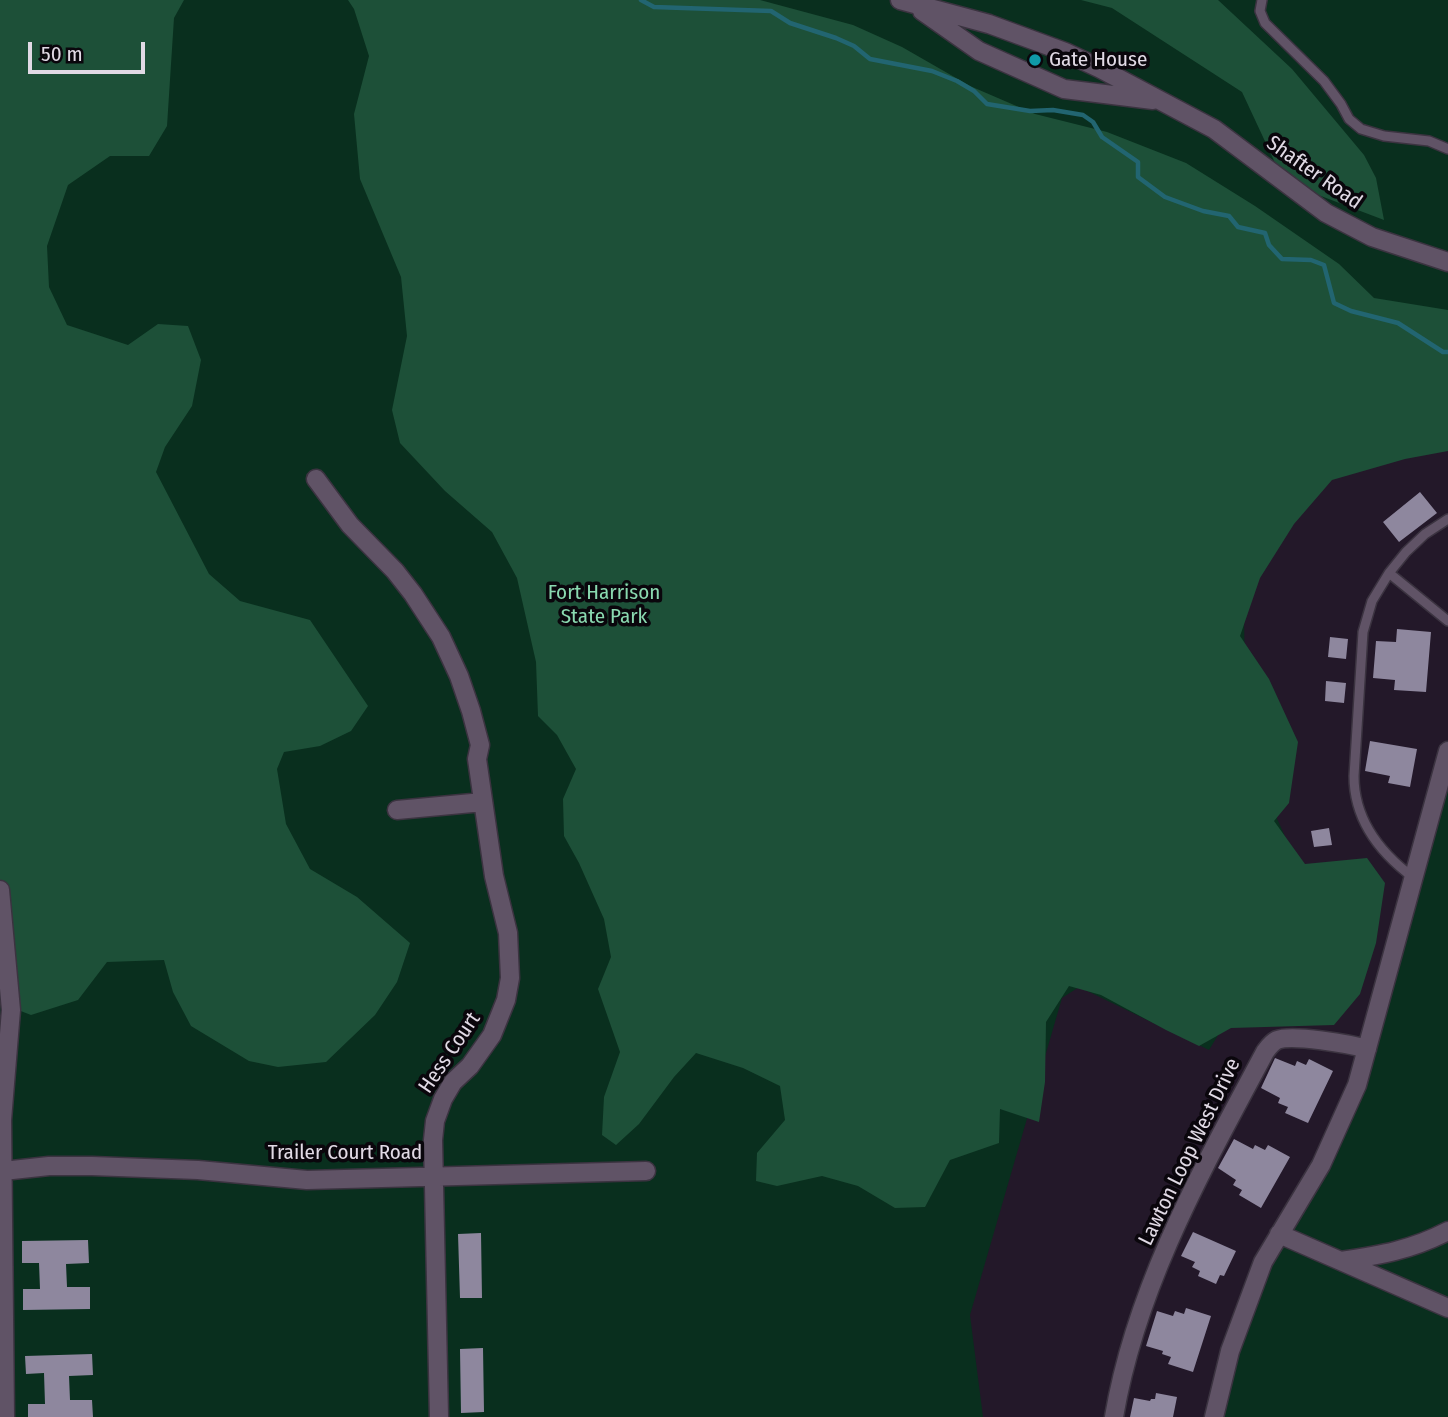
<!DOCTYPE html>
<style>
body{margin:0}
#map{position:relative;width:1448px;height:1417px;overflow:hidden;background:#231829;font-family:"Fira Sans Condensed",sans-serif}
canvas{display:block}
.scale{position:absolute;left:28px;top:42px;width:117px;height:32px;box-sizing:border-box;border:4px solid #e1dae5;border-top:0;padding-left:9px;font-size:21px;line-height:24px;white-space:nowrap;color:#e1dae5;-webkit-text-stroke:5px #0a060c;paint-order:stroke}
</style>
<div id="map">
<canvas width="1448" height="1417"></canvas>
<div class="scale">50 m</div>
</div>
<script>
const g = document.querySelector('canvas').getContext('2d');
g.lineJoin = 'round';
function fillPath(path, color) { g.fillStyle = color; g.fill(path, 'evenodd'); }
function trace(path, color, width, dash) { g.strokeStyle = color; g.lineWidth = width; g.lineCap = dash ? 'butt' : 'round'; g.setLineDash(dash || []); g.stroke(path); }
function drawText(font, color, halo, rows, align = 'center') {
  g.font = font + ' "Fira Sans Condensed",sans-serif'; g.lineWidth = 7; g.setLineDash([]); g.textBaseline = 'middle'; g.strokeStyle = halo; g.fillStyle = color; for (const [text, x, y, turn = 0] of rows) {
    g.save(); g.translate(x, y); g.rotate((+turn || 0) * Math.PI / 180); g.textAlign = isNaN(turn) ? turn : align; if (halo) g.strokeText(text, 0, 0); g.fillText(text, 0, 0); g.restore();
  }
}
fillPath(new Path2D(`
 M0,0h1448v408l-161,93 -43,111 2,137 62,139 -99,162 -130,-63 -17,11 -92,317 13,102h-983z
 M1448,751v666h-234l27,-101 99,-190z`), '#092f1e');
fillPath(new Path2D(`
 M0,0h184l-10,18 -7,108 -18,30h-39l-42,29 -21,61 2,41 18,38 61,20 30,-21 30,2 13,34 -9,46 -27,41 -9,25 53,102 31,27 70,19 58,86 -17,25 -31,15 -36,6 -7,17 9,55 24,45 47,28 53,46 -13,39 -22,33 -49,47 -48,5 -29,-6 -58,-35 -18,-34 -9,-32 -57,2 -29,38 -47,15 -31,-12z
 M348,0h412l93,25 49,22 68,39 65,28 72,18 79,31 69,43 84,58 35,34 74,12v141l-43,8 -73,21 -38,44 -34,54 -20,58 29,43 29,63 -9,61 -15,18 31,43 62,-6 18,25 -9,60 -16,51 -26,31 -103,3 -32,18 -33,-16 -65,-35 -32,-9 -23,36 -1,60 -6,40 -39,-13 -1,34 -49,17 -25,47 -30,1 -37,-22 -36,-10 -45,10 -21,-5 1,-28 28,-33 -5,-34 -37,-18 -47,-15 -22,24 -35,47 -23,21 -14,-10 2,-38 16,-45 -22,-63 13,-32 -7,-38 -25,-56 -15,-27 -1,-37 13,-30 -19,-34 -19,-19 -2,-54 -19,-84 -25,-46 -47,-41 -45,-48 -8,-33 15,-74 -6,-59 -41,-98 -6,-65 15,-58 -15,-47z
 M1081,0h137l74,69 72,86 12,23 8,42 -100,-38 -42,-90 -130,-84z`), '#1d5038');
trace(new Path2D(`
 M641,0l13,7 117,4 19,12 46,15 18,8 16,13 62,12 25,10 17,10 13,13 43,7 23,-1 30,5 10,7 9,15 36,25v15l27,20 38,14 26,5 9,11 27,6 4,12 13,14 29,1 13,5 10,38 17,8 47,12 45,29h5`), '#226571', 4.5);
fillPath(new Path2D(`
 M1420,492l17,21 -38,29 -16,-20z
 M1397,629l34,3 -5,60 -32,-2 1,-10 -22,-2 3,-37 20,1z
 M1330,637l18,2 -2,20 -18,-2z
 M1326,681l20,2 -2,20 -19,-2z
 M1370,741l47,8 -7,38 -22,-4 2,-7 -25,-5z
 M1329,828l3,17 -18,2 -3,-16z
 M1275,1058l20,8 2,-5 9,4 3,-6 24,12 -25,52 -23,-10 3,-6 -10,-4 2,-5 -19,-10z
 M1234,1139l19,10 2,-4 10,5 3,-5 22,12 -29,51 -22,-13 3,-5 -9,-5 3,-5 -18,-12z
 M1193,1232l43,19 -12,25 -4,-1 -4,9 -18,-8 2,-5 -8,-4 3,-5 -14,-6z
 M481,1233l1,65h-22l-2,-64z
 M88,1240l1,23 -23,1 1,23h23v22l-67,1v-21h17l-1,-26h-17v-22z
 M1186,1308l25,8 -18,56 -25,-8 3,-7 -9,-3 1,-3 -17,-5 11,-35 16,5 2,-5 9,3z
 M483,1348l1,64 -23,1 -1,-64z
 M92,1354l1,21 -24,1 1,24h22l1,17h-65v-13h17l-1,-31 -18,1 -1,-18z
 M1156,1393l21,4 -4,20h-43l4,-19 16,3 1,-2h4z`), '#8e879e');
const lane = new Path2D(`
 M1262,0l-2,11 5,12 59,58 17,23 8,15 12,10 23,7 45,5 19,8
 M1389,573l59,48
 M1414,878c-34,-25 -60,-59 -60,-102l9,-144 9,-31 17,-28 17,-21 19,-18 23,-15`);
const street = new Path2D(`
 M900,0l89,24 76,28 34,16 115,61 112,84 46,24 76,25
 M922,11l57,40 85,38 89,11
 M316,479l34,46 45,46 18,23 28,43 18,39 12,35 9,34 -3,14 17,117 14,57 2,45 -4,22 -14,35 -22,31 -17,16 -10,17 -8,22 -2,19 6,277
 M397,810l86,-8
 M0,890l11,120 -9,110 3,297
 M3,1171l46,-5h43l106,4 109,10 339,-9
 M1279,1234l169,74
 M1341,1261c40,-6 70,-11 107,-30
 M1114,1417c22,-131 89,-249 151,-365 3,-4 6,-9 12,-12 15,-6 73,4 90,9
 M1214,1417l16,-66 33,-89 58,-97 36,-80 91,-334`);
trace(lane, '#3b3340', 12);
trace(street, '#3b3340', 21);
trace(lane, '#605366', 9);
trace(street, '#605366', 18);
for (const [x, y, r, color] of [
 [1035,60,7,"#0f9aa8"]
]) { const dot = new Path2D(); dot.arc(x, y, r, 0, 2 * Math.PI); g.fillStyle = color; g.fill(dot); trace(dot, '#0a060c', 2.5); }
drawText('21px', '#e1dae5', '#0a060c', [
 ["Gate House",1049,60]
], 'left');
drawText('21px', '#e1dae5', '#0a060c', [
 ["Shafter Road",1314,173,35],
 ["Hess Court",450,1053,-56],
 ["Lawton Loop West Drive",1190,1152,-64],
 ["Trailer Court Road",345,1153]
]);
drawText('21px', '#8ad9b0', '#0a060c', [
 ["Fort Harrison",604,593],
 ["State Park",604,617]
]);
</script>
